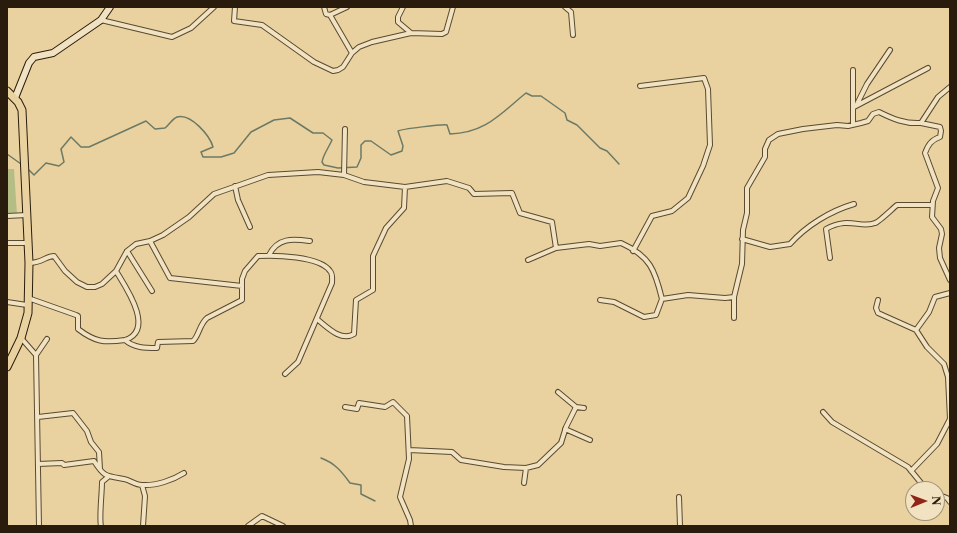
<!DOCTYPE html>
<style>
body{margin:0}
#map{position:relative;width:957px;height:533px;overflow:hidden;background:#e9d2a0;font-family:"Libre Caslon Text",serif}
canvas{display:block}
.frame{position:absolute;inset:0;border:8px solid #291c0c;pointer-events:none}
.north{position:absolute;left:905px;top:481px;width:40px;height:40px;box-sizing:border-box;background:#f1e2c1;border:1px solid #a19379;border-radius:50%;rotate:89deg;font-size:11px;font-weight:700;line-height:16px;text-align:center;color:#291c0c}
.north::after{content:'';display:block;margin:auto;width:14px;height:18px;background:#8f2418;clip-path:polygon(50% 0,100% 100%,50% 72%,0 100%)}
</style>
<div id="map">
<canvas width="957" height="533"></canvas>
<div class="frame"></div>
<div class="north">N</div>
</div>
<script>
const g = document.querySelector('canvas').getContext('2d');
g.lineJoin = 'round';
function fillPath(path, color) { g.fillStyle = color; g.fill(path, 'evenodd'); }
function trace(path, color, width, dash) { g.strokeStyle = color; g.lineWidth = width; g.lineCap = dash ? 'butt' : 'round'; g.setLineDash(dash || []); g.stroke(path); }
fillPath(new Path2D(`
 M7,169h7l3,46h-10z`), '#b4bd86');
trace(new Path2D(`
 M7,130v2
 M7,154l14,10
 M29,170l5,5 12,-12 13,3 5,-4 -3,-13 10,-12 10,10h8l57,-26 9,8 10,-1c4,-3 7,-9 12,-11 14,-4 33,19 36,30l-12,5 2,5h18l13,-4 17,-21 23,-12 16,-2 23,15h10l9,7c-3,7 -9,15 -10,22l2,3 14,3 19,-1 4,-9v-13l4,-4h6l20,14 11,-4 1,-5 -5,-15c3,-2 45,-7 49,-6l3,9c36,-1 51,-21 76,-41l6,3h9l24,17 2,7 10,5 23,23 7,3 12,13
 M321,458c14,5 21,14 29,25l11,2v9l14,7`), '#6c7a65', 1.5);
const street = new Path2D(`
 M235,7l-1,14 28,4 52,37 19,9 5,-1 5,-3 9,-14 7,-6 13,-5 39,-9 31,1 4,-2 7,-25
 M324,7l2,7 4,1 22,38
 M403,7l-5,10v5l13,11
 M565,7l6,5 2,23
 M330,15l17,-8
 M101,20l71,17 19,-9 23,-21
 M853,70v55
 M857,104l10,-20 23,-34
 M854,107l74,-39
 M921,123l19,4 1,4 -1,6c-9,3 -12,8 -15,16l13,35 -5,13 -1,16 9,12 1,5 -3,14 1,10 10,22
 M344,175l1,-46
 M235,186l3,14 12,27
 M7,216l20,-1
 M742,239l28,8 20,-3c16,-18 40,-33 64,-40
 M150,241l20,37 72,8
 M7,243h21
 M556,248l33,-4 11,2 21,-3c29,13 34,27 41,56l26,-4 37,3 9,-1 8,-33 1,-34 4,-17v-25l18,-31v-8l4,-9 9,-6 25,-5 34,-4 11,1 13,-3 7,-2 5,-7 6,-2c14,7 26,12 42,11l17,-26 12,-10
 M127,251l25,40
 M633,251l19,-35 20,-5 16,-13 15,-32 7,-21 -2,-56 -4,-11 -64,8
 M269,255c9,-18 24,-16 41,-14
 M830,258l-4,-29c23,-13 35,0 49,-6 4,-1 18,-15 22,-18h35
 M29,263c13,0 17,-7 25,-7l11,15 12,11 10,5h8l7,-3 14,-13 11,-20 9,-7 14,-3 13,-6 26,-18 25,-23 54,-19 50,-3 26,3 20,7 41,5 42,-6 22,7 5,6 38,-1 8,20 32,9 4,26 -28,12
 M116,271c9,15 40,59 9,69
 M28,298l48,17 2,1v13c17,13 26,14 47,11 9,8 20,8 32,8l1,-6 35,-1c6,-5 6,-16 14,-23l35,-18v-21l3,-8 13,-15c16,-1 62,0 72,15 3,3 2,7 2,12l-34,79 -13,12
 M600,300l14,2 30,15 12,-2 6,-16
 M878,300l-2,8 2,5 38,17 13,-18 6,-15 15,-4
 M7,302l20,3
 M734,318v-21
 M317,319c10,8 24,23 37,15l2,-34 17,-10v-34l13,-28 18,-20 1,-21
 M21,338l15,17 3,171
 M36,355l11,-16
 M558,392l18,15
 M345,407l12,2 2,-6 26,4 8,-5 14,14 2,43 -9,38 10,23 1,6
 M823,412l9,10 76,45 18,22
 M38,417l35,-4 14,18 4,11 8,10 1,17
 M565,429l25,11
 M409,450l43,2 9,8 43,7 22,1 12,-3 23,-22 5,-16 10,-20 8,1
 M38,464l24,-1 2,2 30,-4c10,16 12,15 30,18 6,1 11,6 18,6 14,1 31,-5 42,-12
 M911,471l26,-27 13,-25 -2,-42 -4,-13 -17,-17 -11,-17
 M524,483l2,-15
 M142,485l3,11 -2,30
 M937,494l10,4 3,4
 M679,497l1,29
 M101,526c-2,-8 1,-33 1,-44l6,-5
 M248,526l14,-10 21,10`);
const secondary = new Path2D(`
 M15,98l14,-35 5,-6 19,-4 48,-33 9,-13`);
const primary = new Path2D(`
 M7,91l11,11 4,8 7,153 -1,50 -7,25 -14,29`);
trace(street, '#594a31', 6);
trace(secondary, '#291c0c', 8);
trace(primary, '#291c0c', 9);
trace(street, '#f1e2c1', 4);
trace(secondary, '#f1e2c1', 6);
trace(primary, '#e9d2a0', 7);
</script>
